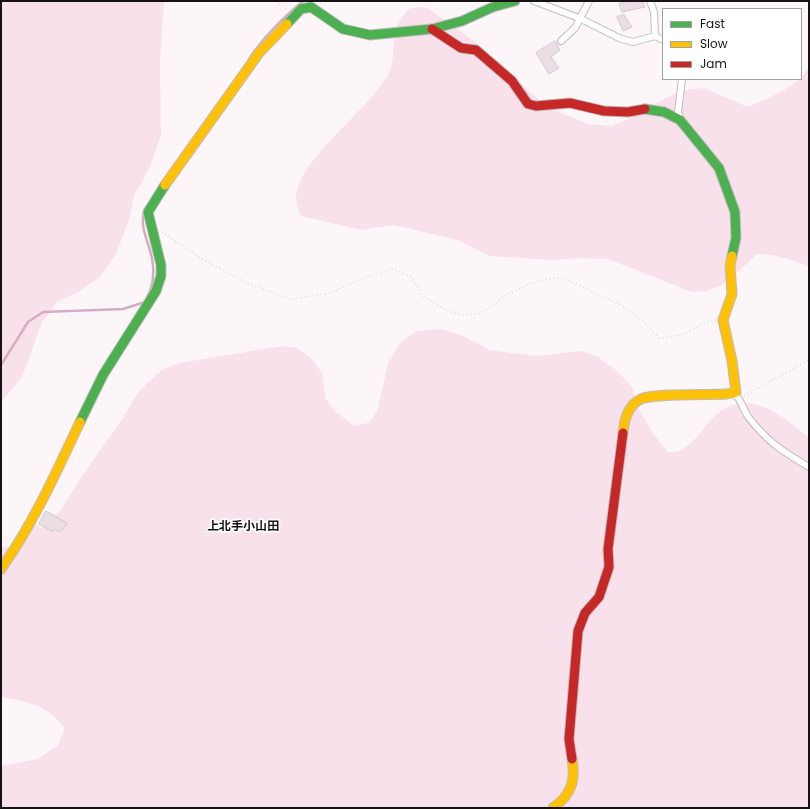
<!DOCTYPE html>
<meta charset="utf-8">
<style>
body{margin:0}
#map{position:relative;width:810px;height:809px;overflow:hidden;background:#fcf6f9;font-family:Poppins,sans-serif}
canvas{display:block}
.frame{position:absolute;inset:0;border:2px solid #171315;pointer-events:none}
.legend{position:absolute;left:662px;top:8px;width:140px;height:72px;box-sizing:border-box;background:#fff;border:1px solid #a2a1a1;margin:0;padding:5px 7px;list-style:none;font-size:12px;color:#171315}
.legend li{display:flex;align-items:center;gap:8px;height:20px}
.legend b{width:20px;border:1px solid #a2a1a1}
</style>
<div id="map">
<canvas width="810" height="809"></canvas>
<div class="frame"></div>
<ul class="legend">
<li><b style="height:5px;background:#4caf50"></b>Fast</li>
<li><b style="height:5px;background:#ffc107"></b>Slow</li>
<li><b style="height:5px;background:#c62828"></b>Jam</li>
</ul>
</div>
<script>
const g = document.querySelector('canvas').getContext('2d');
g.lineJoin = 'round';
function fillPath(path, color) { g.fillStyle = color; g.fill(path, 'evenodd'); }
function trace(path, color, width, dash) { g.strokeStyle = color; g.lineWidth = width; g.lineCap = dash ? 'butt' : 'round'; g.setLineDash(dash || []); g.stroke(path); }
function drawText(font, color, halo, rows, align = 'center') {
  g.font = font + ' Poppins,"Noto Sans JP",sans-serif'; g.lineWidth = 3.5; g.setLineDash([]); g.textBaseline = 'middle'; g.strokeStyle = halo; g.fillStyle = color; for (const [text, x, y, turn = 0] of rows) {
    g.save(); g.translate(x, y); g.rotate((+turn || 0) * Math.PI / 180); g.textAlign = isNaN(turn) ? turn : align; if (halo) g.strokeText(text, 0, 0); g.fillText(text, 0, 0); g.restore();
  }
}
fillPath(new Path2D(`
 M1,1h163l-4,62 1,72 -11,32 -16,29 -5,24 -13,34 -16,23 -22,15 -21,10 -15,20 -20,55 -21,25z
 M419,7l9,1 47,34 72,65 41,17 24,2 28,-13 23,-14 21,-9 20,-2 44,19c25,-11 45,-18 61,-39v198c-18,-6 -33,-12 -52,-12l-30,28 -19,9 -16,1 -84,-33 -30,-1 -26,2 -63,-4 -31,-16 -64,-15 -33,5 -60,-14c-4,-10 -7,-19 -3,-29 15,-40 67,-74 90,-112 7,-13 4,-29 7,-42 2,-9 8,-17 13,-24z
 M441,329l22,7 26,14 47,6 45,-5 17,6 19,14 15,16 5,19 17,29 14,17c5,0 11,0 15,-3 12,-7 20,-21 30,-31 32,-34 69,-3 96,20v370h-808v-42l37,-7 20,-14 7,-17c-19,-23 -35,-26 -64,-31v-149l12,-2 22,-22 7,4 18,-17 20,-32 41,-58 18,-30 23,-21 17,-7 104,-17 14,2 15,11 11,16 2,23 12,15 17,13 14,-3 9,-11 11,-48 11,-20 17,-13z`), '#f9e1ec');
trace(new Path2D(`
 M249,59c15,-23 34,-41 54,-58
 M145,209c-8,19 8,39 8,58 1,11 -1,21 -6,30
 M1,365l27,-43 15,-10 80,-3 22,-7`), '#d7acc2', 2.5);
const building = new Path2D(`
 M628,1h14l3,6 -23,5 -3,-8z
 M624,15l8,12 -9,4 -6,-14z
 M555,41l5,9 -9,7 8,11 -10,6 -13,-21z
 M46,511l21,12 -6,9 -7,-3 -1,3 -14,-8z`);
fillPath(building, '#ebdde3');
trace(building, '#cecacc', 1);
const street = new Path2D(`
 M534,1l45,17 40,20 14,4 22,-6 8,4
 M650,1l4,11 1,24
 M561,41l14,-13 14,-27
 M680,120l-2,-8 4,-33
 M735,394c7,7 8,16 14,24 20,25 33,33 60,49`);
const fast = new Path2D(`
 M287,24l14,-15 10,-2 32,22 27,6 62,-6 30,-8 31,-14 22,-6
 M645,109l19,3 16,8 39,48 16,44 1,26 -4,18
 M80,422l23,-47 53,-84 5,-15v-11l-13,-53 17,-27`);
const slow = new Path2D(`
 M165,185l94,-132 28,-29
 M623,433c1,-12 5,-28 18,-34 13,-6 68,-4 86,-5l9,-2 -4,-31 -9,-41 9,-26 -2,-28 2,-10
 M1,569c32,-45 55,-96 79,-147
 M553,808c18,-13 23,-27 19,-49`);
const jam = new Path2D(`
 M432,29l29,19 15,2 36,31 16,23 8,2 34,-3 34,8 24,1 17,-3
 M572,759l-3,-20 9,-108 7,-18 14,-16 10,-30 -1,-18 15,-116`);
trace(street, '#c0bcbe', 8);
trace(fast, '#c0bcbe', 11);
trace(slow, '#c0bcbe', 11);
trace(jam, '#c0bcbe', 11);
trace(new Path2D(`
 M276,1l12,10
 M162,232l40,27 45,24 43,16 41,-6 32,-15 30,-9 18,8 12,19 23,14 15,5 17,-1 14,-7 11,-11 29,-13 14,-4 17,-1 62,29 14,10 20,21c11,-1 21,-2 30,-7 10,-5 16,-10 27,-10
 M744,396l65,-36`), '#dad7d9', 1.5, [1, 3]);
trace(street, '#fffefe', 6);
trace(fast, '#4caf50', 9);
trace(slow, '#ffc107', 9);
trace(jam, '#c62828', 9);
drawText('bold 12px', '#171315', '#fff', [
 ["上北手小山田",243,527]
]);
</script>
